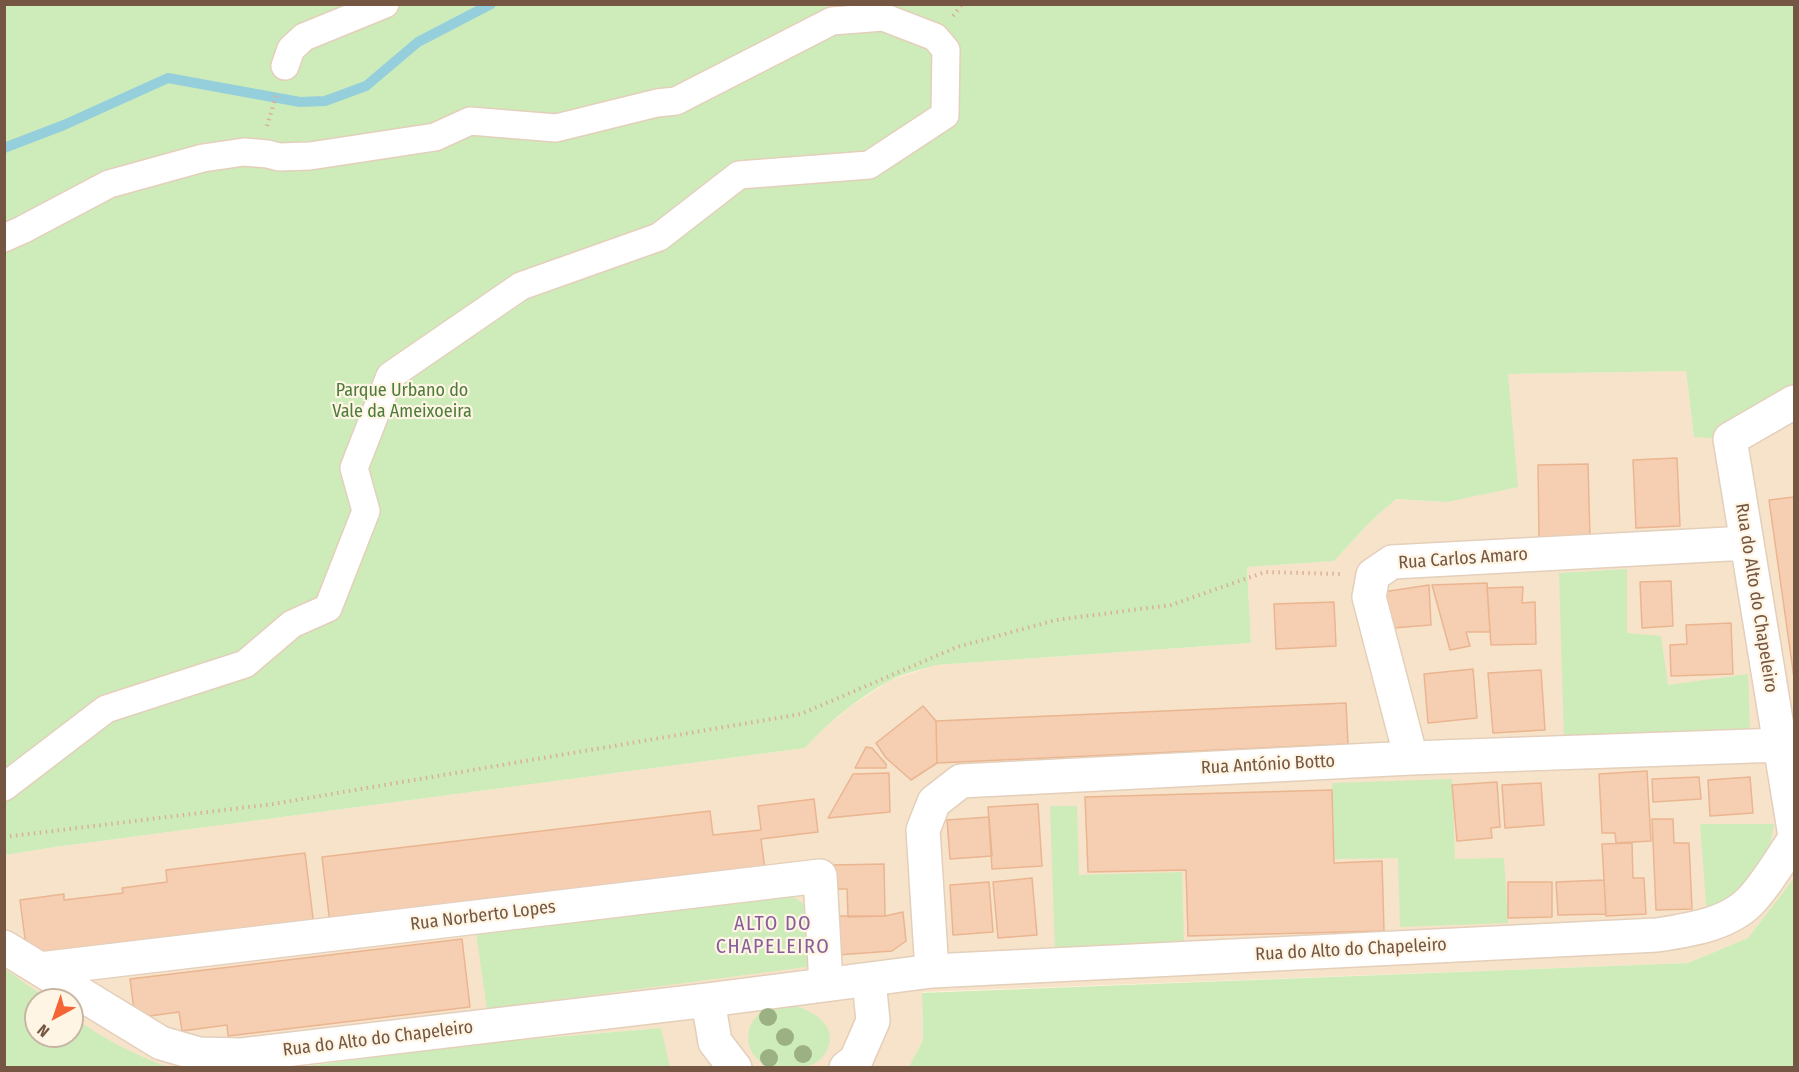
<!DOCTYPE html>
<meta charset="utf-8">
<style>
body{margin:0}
#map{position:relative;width:1799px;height:1072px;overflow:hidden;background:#fef2dc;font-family:"Fira Sans Condensed",sans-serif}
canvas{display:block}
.frame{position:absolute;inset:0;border:6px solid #755643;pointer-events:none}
.north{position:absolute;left:24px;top:988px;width:60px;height:60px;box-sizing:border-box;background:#fff5e4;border:2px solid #c8b5a4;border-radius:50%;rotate:220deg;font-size:16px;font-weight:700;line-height:24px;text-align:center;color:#755643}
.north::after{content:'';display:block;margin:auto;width:21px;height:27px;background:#f46435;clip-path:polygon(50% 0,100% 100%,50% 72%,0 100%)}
</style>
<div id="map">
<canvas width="1799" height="1072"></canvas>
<div class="frame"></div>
<div class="north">N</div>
</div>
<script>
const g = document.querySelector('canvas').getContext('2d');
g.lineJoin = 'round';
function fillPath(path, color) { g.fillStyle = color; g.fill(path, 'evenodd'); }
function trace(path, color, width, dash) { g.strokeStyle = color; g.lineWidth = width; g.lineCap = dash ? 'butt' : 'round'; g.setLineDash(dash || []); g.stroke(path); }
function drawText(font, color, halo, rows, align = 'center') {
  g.font = font + ' "Fira Sans Condensed",sans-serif'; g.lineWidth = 4.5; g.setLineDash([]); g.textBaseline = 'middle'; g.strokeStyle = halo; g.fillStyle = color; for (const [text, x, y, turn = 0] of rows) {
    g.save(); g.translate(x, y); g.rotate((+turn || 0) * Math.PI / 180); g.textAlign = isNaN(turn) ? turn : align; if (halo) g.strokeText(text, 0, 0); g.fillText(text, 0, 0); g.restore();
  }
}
fillPath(new Path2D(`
 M1686,371l8,65 100,-34v476l-46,60 -60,25 -766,29 1,48 -14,28 -239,-1 -10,-39 -177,15 -192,24h-123l-34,-13 -34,-18 -28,-20v-16h-23l-44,-31v-114l50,-8 750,-99 13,-15 33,-27 40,-26 45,-15 315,-22 -4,-76 87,-6 36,-39 26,-23 51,3 60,-128z`), '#f6e3ca');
fillPath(new Path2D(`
 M5,5h1789v397l-64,37 -36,-2 -8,-66 -178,3 10,113 -71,15 -51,-3 -26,23 -36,39 -87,6 4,76 -315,22c-15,5 -32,8 -45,15 -32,17 -63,42 -86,68l-750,99 -50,8z
 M1627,569v64l34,3 7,49 80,-11 2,57 -186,7 -5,-165z
 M1452,779l3,80 49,-1 4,65 -108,4 -2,-69 -63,1 -3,-76z
 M1050,806h27l2,69 103,-3 2,75 -129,4z
 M1700,824h74l-5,25 -16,31 -46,35z
 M1794,878v189h-885l14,-27 -1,-47 766,-30 60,-25z
 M784,891l20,13 9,62 -326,43 -11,-77z
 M5,969l44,31h-13v36h36v-20c30,22 61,38 96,51h-163z
 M790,1005c23,4 53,23 34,50 -8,11 -19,12 -32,12 -7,0 -16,2 -23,-1 -27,-10 -28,-45 -2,-57 7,-3 16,-3 23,-4z
 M661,1028l9,39 -379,1 192,-25z`), '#cdecba');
trace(new Path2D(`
 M4,148l60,-23 104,-47 132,24 25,-1 41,-15 52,-44 73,-38`), '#95cfdb', 10);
const building = new Path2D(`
 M1677,458l3,68 -44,2 -3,-68z
 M1588,464l2,74h-51l-1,-73z
 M1794,497v181l-25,-178z
 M1671,581l2,45 -31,2 -2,-46z
 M1487,583l3,49h-24l4,14 -20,4 -18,-65z
 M1429,585l2,40 -38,3 -10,-36z
 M1523,587l-1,16 13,-1 1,42 -45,1 -4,-57z
 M1334,602l2,44 -60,3 -2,-45z
 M1731,623l2,51 -62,2 -1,-31 17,-1 -1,-19z
 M1473,669l4,49 -49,5 -4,-49z
 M1541,670l4,60 -52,3 -5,-60z
 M1346,703l2,41 -411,19 -1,-42z
 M923,706l13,15 1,42 -26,17 -25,-22 -10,-15z
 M866,747l6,1 14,16v4h-31z
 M1647,771l4,70 -35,2 -1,-10h-13l-3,-59z
 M889,773l1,39 -62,6 25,-44z
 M1699,777l2,22 -48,3 -1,-23z
 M1750,777l3,36 -43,3 -2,-36z
 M1497,782l3,45 -9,1 1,10 -35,3 -5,-56z
 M1541,783l3,42 -39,3 -3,-43z
 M1332,790l2,73 48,-2 2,70 -196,5 -2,-66 -98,2 -3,-75z
 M814,799l4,33 -57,7 4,32 -435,53 -8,-67 388,-46 3,24 48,-5 -3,-24z
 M1038,804l4,62 -50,3 -4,-62z
 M989,817l3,39 -42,3 -3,-39z
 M1652,819h21l1,24h15l3,66 -36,1z
 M1632,843l1,35h11l2,36 -40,2 -4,-72z
 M305,853l9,73 -287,28 -7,-54 44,-6v6l59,-7 -1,-5 45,-6 -1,-12z
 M884,864l1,52 -37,1 -1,-28h-14v-24z
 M1032,878l5,57 -39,3 -5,-56z
 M1604,880l2,34 -48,1 -2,-33z
 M989,882l4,50 -40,3 -3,-50z
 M1508,882h44v35l-44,1z
 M903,912l3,29 -14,10 -55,4 -3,-39h51z
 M462,939l8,68 -242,29 -1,-11 -45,6 -3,-19 -44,6 -5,-39z`);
fillPath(building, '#f6ceb1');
trace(building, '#eab590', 1.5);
const pedestrian = new Path2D(`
 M285,66l6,-17 13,-12 81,-33
 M4,238l18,-8 87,-46 94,-26 41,-6 24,2 11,3 31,-1 125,-19 35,-16 86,7 101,-25 19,-2 156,-80 51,-4 52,20 11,13 -1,65 -76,50 -130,10 -80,62 -138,49 -131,90 -36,92 12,43 -38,97 -36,16 -47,40 -139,45 -102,78`);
const minor = new Path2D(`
 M1794,402l-64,37 64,391
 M1411,758l-42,-161 4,-22 19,-13 355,-19
 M4,947l157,96 38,11 43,1 466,-55 224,-29 725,-36c33,-5 75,-11 97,-38 15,-17 27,-38 40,-57
 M40,969l780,-93 6,108
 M932,971l-9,-141 11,-28 27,-21 450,-23 370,-13
 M708,1000l7,42 20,26
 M846,1068l10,-8 17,-39 -4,-41`);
trace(pedestrian, '#e4cfbb', 30);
trace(minor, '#e4cfbb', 36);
trace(new Path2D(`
 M953,16l9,-12
 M267,126l10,-33
 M4,837l269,-33 528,-90 156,-67 99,-27 115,-15 94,-33 76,2`), '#dab195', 4, [1.5, 4.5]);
trace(pedestrian, '#fff', 27);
trace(minor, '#fff', 33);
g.fillStyle = '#9cb183';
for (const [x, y] of [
 [768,1017],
 [785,1037],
 [803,1054],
 [769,1058]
]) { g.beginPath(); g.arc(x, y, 9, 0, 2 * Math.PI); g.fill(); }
drawText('18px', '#4c7c3a', '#fff5e4', [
 ["Parque Urbano do",402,391],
 ["Vale da Ameixoeira",402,412]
]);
drawText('18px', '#755643', '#fff5e4', [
 ["Rua Carlos Amaro",1463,559,-4],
 ["Rua do Alto do Chapeleiro",1756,598,81],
 ["Rua António Botto",1268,765,-3],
 ["Rua Norberto Lopes",483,916,-7],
 ["Rua do Alto do Chapeleiro",1351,950,-3],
 ["Rua do Alto do Chapeleiro",378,1039,-7]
]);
g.letterSpacing = '1.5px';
drawText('20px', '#875e99', '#fff5e4', [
 ["ALTO DO",773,924],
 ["CHAPELEIRO",773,947]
]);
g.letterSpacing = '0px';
</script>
